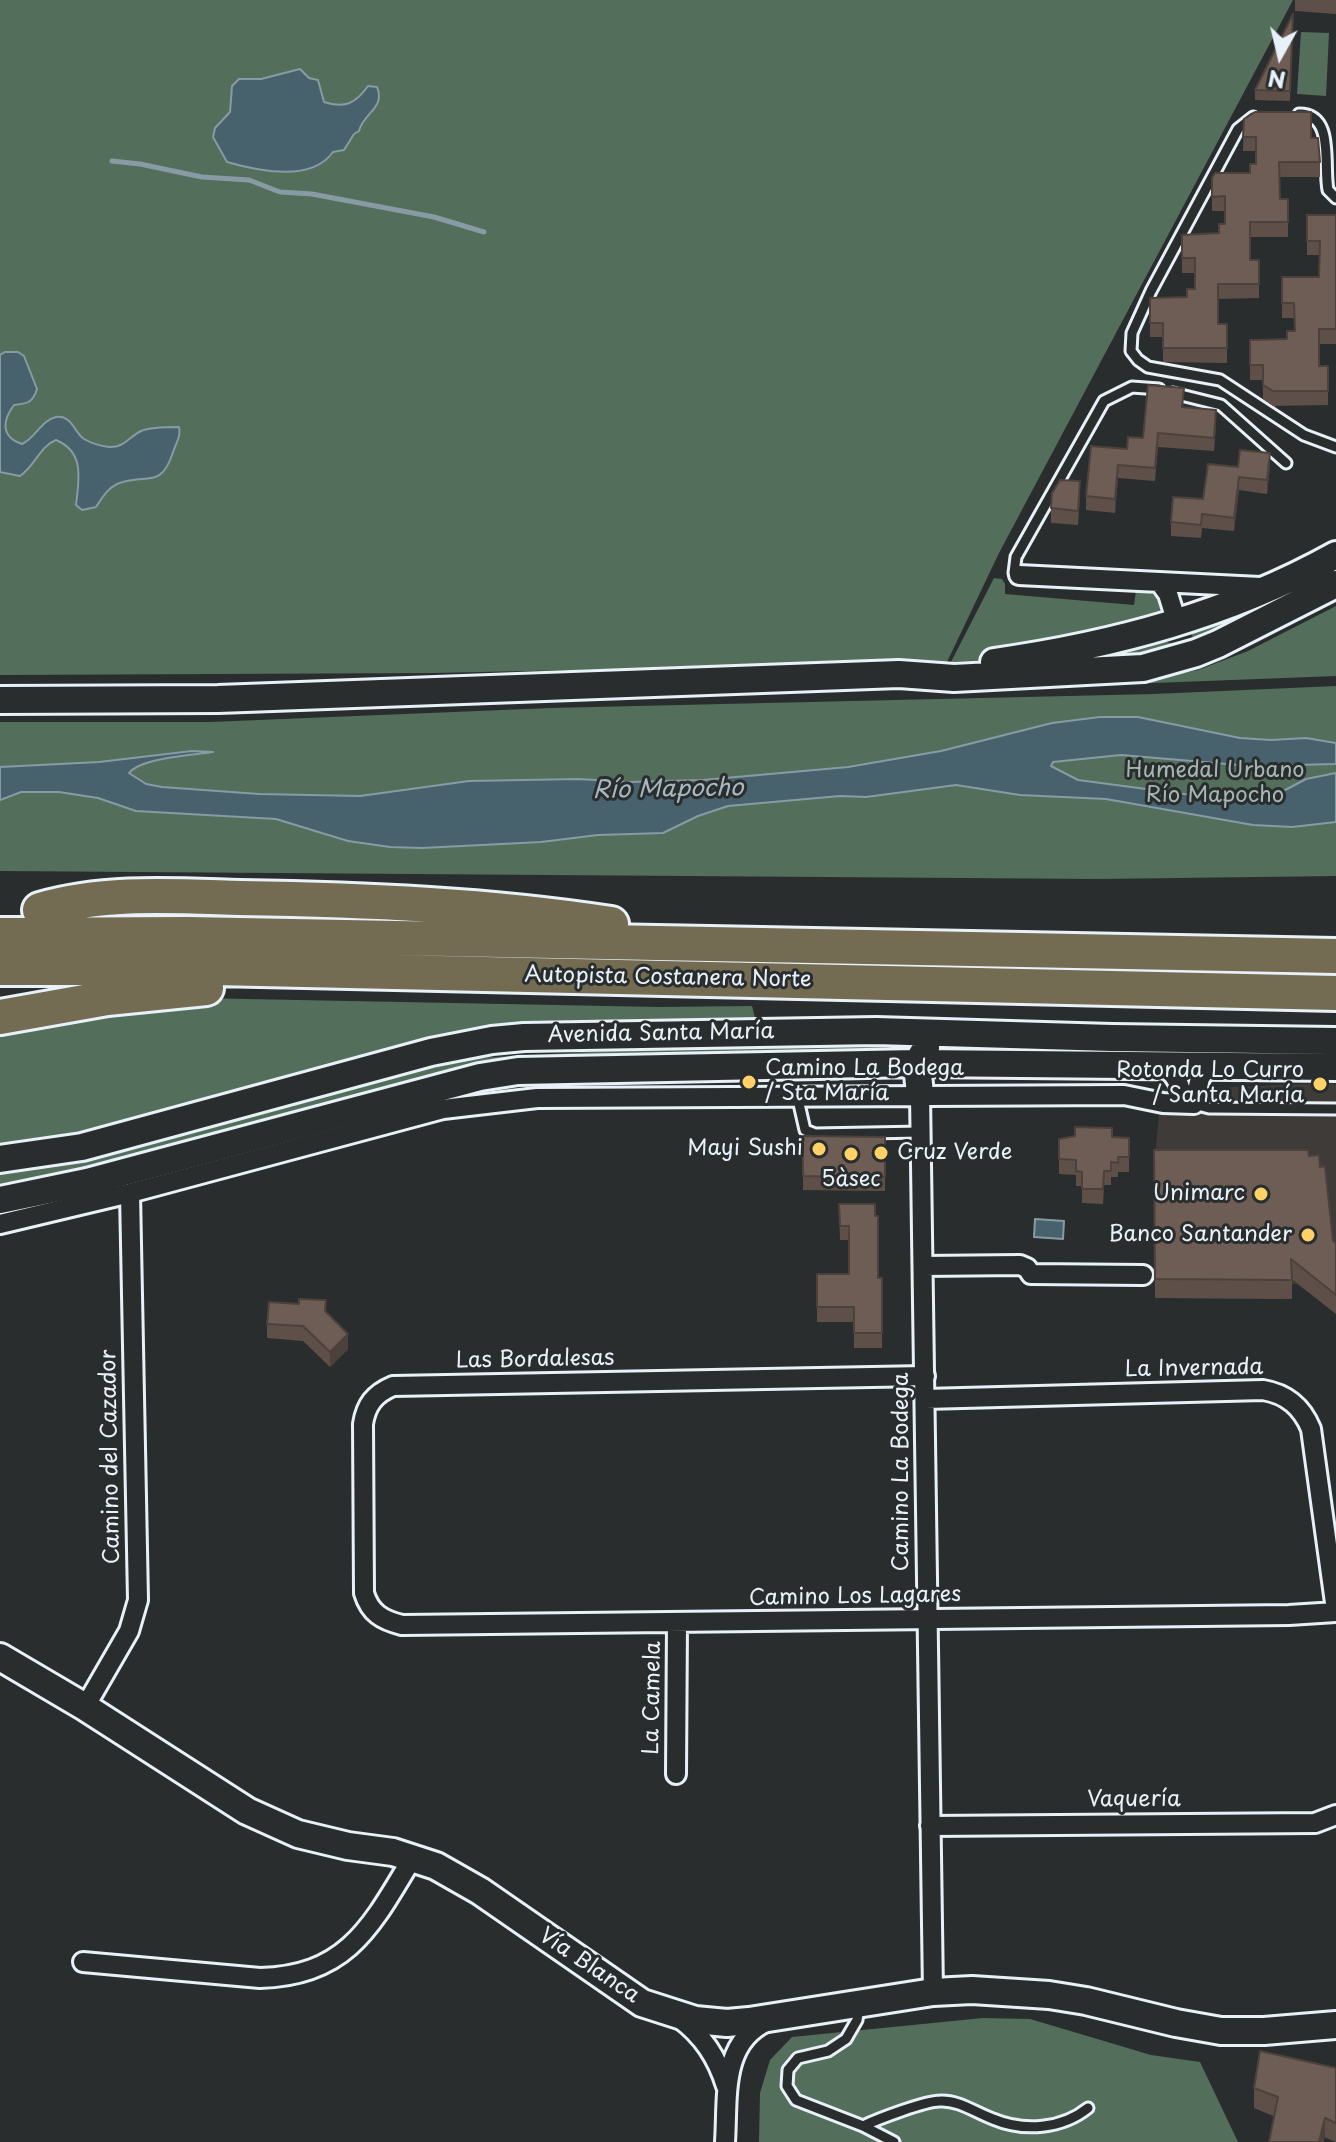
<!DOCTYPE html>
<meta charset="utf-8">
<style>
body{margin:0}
#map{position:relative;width:1336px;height:2142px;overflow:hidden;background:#2a2d2e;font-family:"Playpen Sans",sans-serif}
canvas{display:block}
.north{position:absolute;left:1240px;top:16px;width:80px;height:80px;-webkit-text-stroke:6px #2a2d2e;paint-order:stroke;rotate:188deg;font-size:22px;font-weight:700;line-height:32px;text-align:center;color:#e8f1f8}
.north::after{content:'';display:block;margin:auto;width:28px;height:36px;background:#e8f1f8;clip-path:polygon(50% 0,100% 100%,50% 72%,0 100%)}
</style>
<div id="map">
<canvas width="1336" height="2142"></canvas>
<div class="north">N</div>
</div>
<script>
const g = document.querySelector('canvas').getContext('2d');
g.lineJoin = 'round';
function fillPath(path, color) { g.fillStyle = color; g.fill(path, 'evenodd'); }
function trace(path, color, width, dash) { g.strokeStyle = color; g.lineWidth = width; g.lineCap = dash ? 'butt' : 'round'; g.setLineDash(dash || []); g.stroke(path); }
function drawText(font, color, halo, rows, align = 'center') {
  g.font = font + ' "Playpen Sans",sans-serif'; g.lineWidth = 6; g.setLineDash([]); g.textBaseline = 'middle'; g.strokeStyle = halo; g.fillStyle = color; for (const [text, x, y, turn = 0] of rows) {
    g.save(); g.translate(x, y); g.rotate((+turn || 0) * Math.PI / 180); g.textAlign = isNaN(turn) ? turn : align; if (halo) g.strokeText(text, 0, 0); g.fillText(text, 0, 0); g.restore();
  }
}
fillPath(new Path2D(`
 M1327,1083l9,1v230l-39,-30h-6l1,15 -137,-1 -1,-129 7,-79z`), '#3e3b39');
fillPath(new Path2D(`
 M0,0h1293l-294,553 -52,109 -513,11 -434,2z
 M1301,32l28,1 -3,63 -29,-2z
 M1336,567v6l-142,67 -6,-13z
 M994,578l8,1 3,5v10l129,11 2,-14c23,1 27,8 32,29l-183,40 -34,2z
 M1336,606v70l-209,8 71,-14 50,-19z
 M1159,640l12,3 6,7 -2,3 -113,9 40,-6z
 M1336,686v190l-238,3 -1098,-8v-149h210l341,-14 603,-14z
 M195,998l464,9 93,-1 4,16 -193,2 -484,114 -79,11v-115l25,-8z
 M732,1044h153v9l-334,4 -33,3 -518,132v-21l54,-6 32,-7 293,-78 99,-22 147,-8 1,-3z
 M983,2018l47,1 121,36 49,7 38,80h-479l1,-49 10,-33 22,-23z`), '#546e5c');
const water = new Path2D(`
 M300,69l9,9 9,2 6,22c21,7 32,1 44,-16l9,1c9,21 -14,26 -18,44l-5,3 -10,16 -11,2c-22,31 -75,19 -106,10l-14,-25 2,-9 15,-16 2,-26 7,-7h22z
 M5,352h13l6,4 13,33c-4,13 -9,15 -23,16 -12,16 -13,32 8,39 13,-6 20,-24 34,-27 16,-2 18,15 28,22 7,4 17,7 25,8 15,1 20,-10 32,-16 9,-4 28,-4 38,-4 2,10 -3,16 -6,25 -12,39 -28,20 -56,32 -10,5 -15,14 -21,23l-14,3 -6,-5c3,-26 9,-53 -20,-65 -16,6 -21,26 -36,36l-20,-4v-117z
 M1100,717h38l102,21 31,2 35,-2 30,5v21l-85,2 -130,-11 -68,7 -2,4 27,14 136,18 58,-1 34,-18 30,-6v49l-44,5 -39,-2 -147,-26 -86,-4 -64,-10 -90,12 -26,-1 -112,10 -30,10 -35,17 -65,2 -57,7 -119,6 -32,-1 -42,-6 -72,-22 -140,-8 -38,-13 -39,-6h-38l-21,8v-33l99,-5 93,-11 21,1c-20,3 -72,6 -84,21l17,11 16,3 97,7 101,2 109,-15 110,-2 50,3 74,-2 145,-13 93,-16 111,-28z
 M1035,1219l29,2 -1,18 -29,-2z`);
fillPath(water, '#47626c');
trace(water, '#879ba4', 2);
trace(new Path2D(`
 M112,161l28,3 62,13 47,3 31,12 32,2 122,23 50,15`), '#879ba4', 5);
const lane = new Path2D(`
 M1299,114c36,0 24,50 29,76l8,8
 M1253,117l-15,12 -87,162 -19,42 -1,18 7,9 10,7 72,13 84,55 32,12
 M1173,393l48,12 65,58
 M1019,575l-5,-2 2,-16 88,-156 28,-14 27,2
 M797,1095l8,35 10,4 106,-2
 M1194,1104l15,4 127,1
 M859,2006l-2,14 -11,19 -18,12 -30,7 -10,12 -1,16 9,14 67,26 31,16
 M863,2126c15,-7 62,-25 77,-25 19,-1 36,12 53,18 31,13 69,10 95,-11`);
const street = new Path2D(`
 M1019,575l241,12
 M1160,583l8,11 9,29
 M1163,1065c14,11 18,21 21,38
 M920,1095l13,897
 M0,1224l130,-31 313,-84 94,-11 587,-3 39,8 31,1 6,-26 8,-12
 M923,1266l97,-1 7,3 4,6 112,1
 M925,1376l-532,10c-19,8 -27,19 -30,38l1,169c6,20 18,27 38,32l887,-10 47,-3
 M925,1399l338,-9c24,4 39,17 48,39l25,181
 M85,1707l44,-76 9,-31 -8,-407
 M676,1774l1,-151
 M930,1826l385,-3 21,-8
 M83,1962l177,16c88,-2 112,-53 153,-121
 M679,2018c24,18 38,39 47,68
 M725,2142c3,-43 -5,-100 43,-121`);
const secondary = new Path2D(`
 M994,662c120,-17 236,-48 342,-107
 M0,700l218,-1 681,-25 55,4 189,-10 53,-15 22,-9 118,-60
 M920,1095l-3,-32 9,-15
 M0,1159l82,-12 349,-95 61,-12 32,-3 352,-6 236,7 224,3
 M0,1200l87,-18 393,-105 38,-6 399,-8 419,4
 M0,1657l85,50 162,104 51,23 50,12 45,6 43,14 44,25 162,112 53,17 32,3 22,-2 184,-29 39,-2 77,5 37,6 90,22 45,8h43l72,-6`);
const highway = new Path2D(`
 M40,910c65,-19 134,-14 200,-12 124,2 248,7 371,26
 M0,935l187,-1 1149,22
 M0,968h215l1121,25
 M0,1017l107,-19 99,-10`);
trace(lane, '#e8f1f8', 15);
trace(street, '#e8f1f8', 24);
trace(secondary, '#e8f1f8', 32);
trace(highway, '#e8f1f8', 40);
trace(lane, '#2a2d2e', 9);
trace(street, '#2a2d2e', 18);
trace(secondary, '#2a2d2e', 26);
trace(highway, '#736b52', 34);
fillPath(new Path2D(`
 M1295,0h41v14l-41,-3z
 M1293,14l-3,87 -35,-1v-10z
 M1244,119l67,19 9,24v15h-41l1,22h8v38h-38v23h9v38l-41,1v25h9v39l-64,-1v-25h-13v-39l37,-1 8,-8v-16h-13v-38l37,-2 6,-9v-13h-13v-33l38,-5 6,-9v-13h-13z
 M1307,215h29v129h-17v22h9v39l-55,1 -10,-7v-19h-13v-40l37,-1 7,-8v-13h-12v-41h37l1,-22h-13z
 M1184,407l32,17 -2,27 -56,-4 -3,34 -37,-3 -3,35 -29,-3v-14l57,-58z
 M1270,466l-3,28 -28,-4 -5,41 -32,-3 -1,10 -30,-2v-14l32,-23 35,-32z
 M1080,496l-2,29 -27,-2v-15z
 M803,1136l82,1v54l-82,-1z
 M1112,1137l17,1v34h-11v5h-7v8h-7l-1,19 -21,-1v-17h-6v-11l-17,-1v-35z
 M1154,1150l155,6 11,11 13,74 3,2v71l-44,-35v20l-137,-1z
 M839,1204l39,74h4v70h-28v-26h-37v-48h32v-34h-9z
 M326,1312l22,37 -18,18 -27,-26 -36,-3v-14z
 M1336,2068v74l-82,-34v-20z`), '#5e5048');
fillPath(new Path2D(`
 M1270,453v13l-3,28v-14z
 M1118,465v13l-3,35v-14z
 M1239,477v13l-5,41v-13z
 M348,1334v15l-18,18v-15z
 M1325,2118v19l-1,5h-5z`), '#4c413b');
const building = new Path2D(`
 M1293,14l-3,77 -35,-1z
 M1255,112h56v26h7l2,24h-41l1,37h8v23h-38v38h9v24h-41v40h9v24h-64v-25h-13v-25l37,-1v-8h8v-31h-13v-23l37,-2v-9h6v-28l-13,1v-19l3,-5h35v-9h6v-27h-13l1,-18z
 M1307,215h29v114h-17v37h9v25h-55l-10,-6v-20h-13v-25l37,-1v-8h8l-1,-28h-12v-26h37l1,-36h-13z
 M1148,385l36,3 -2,19 34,3 -2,28 -56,-5 -3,35 -37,-3 -3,34 -29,-3 5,-50 36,3 1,-12 15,1z
 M1240,450l30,3 -3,27 -28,-3 -5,41 -32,-4 -1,11 -30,-3 2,-25 30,2 5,-35 30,3z
 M1060,480l20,1 -2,30 -27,-3 1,-15z
 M1075,1127l37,1v9l17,1v19h-11v6l-7,-1v9h-7l-1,18h-21v-17l-6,-1v-11l-17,-1v-20l16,-3z
 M803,1136l82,1v40l-82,-1z
 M1154,1150h154l1,6 10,-1 1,12 5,-1 8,75 3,2v52l-45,-36 1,21 -137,-1z
 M839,1204h36v12h3v62h4v55h-28v-26h-37v-33h32v-48h-9z
 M299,1299l27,1 -1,11 23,23 -18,18 -27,-26 -36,-2 2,-22 30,2z
 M1260,2051l76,17v55l-11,-5 -6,24h-50l9,-45 -24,-9z`);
fillPath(building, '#6d5d54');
trace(building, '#4c413b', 2);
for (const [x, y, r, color] of [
 [749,1082,8,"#ffd166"],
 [1320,1084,8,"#ffd166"],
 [819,1149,8,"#ffd166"],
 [881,1153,8,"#ffd166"],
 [851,1154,8,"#ffd166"],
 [1261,1194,8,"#ffd166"],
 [1308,1235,8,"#ffd166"]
]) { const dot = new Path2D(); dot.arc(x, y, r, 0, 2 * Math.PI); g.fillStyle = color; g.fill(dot); trace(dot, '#2a2d2e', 3); }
drawText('22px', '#a5b6b2', '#2a2d2e', [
 ["Humedal Urbano",1215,771],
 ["Río Mapocho",1215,796]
]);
drawText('22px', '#e8f1f8', '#2a2d2e', [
 ["Autopista Costanera Norte",668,978,1],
 ["Avenida Santa María",661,1034,-1],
 ["Las Bordalesas",535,1360,-1],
 ["La Invernada",1194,1369,-1],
 ["Camino del Cazador",111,1457,-91],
 ["Camino La Bodega",902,1472,-90],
 ["Camino Los Lagares",855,1597,-1],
 ["La Camela",653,1698,-89],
 ["Vaquería",1134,1800],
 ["Vía Blanca",589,1966,34]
]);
drawText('22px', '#e8f1f8', '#2a2d2e', [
 ["Camino La Bodega",765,1069,"left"],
 ["/ Sta María",765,1094,"left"],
 ["Rotonda Lo Curro",1304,1071],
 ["/ Santa María",1304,1096],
 ["Mayi Sushi",803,1149],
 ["Cruz Verde",897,1153,"left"],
 ["5àsec",851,1180,"center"],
 ["Unimarc",1245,1194],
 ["Banco Santander",1292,1235]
], 'right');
drawText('italic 24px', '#a8b8c0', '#2a2d2e', [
 ["Río Mapocho",668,790,-1]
]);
</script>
